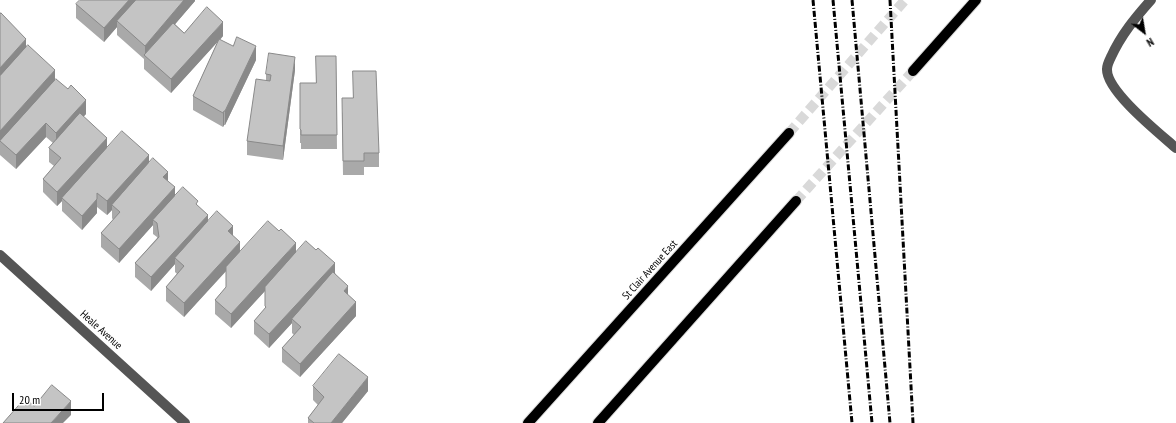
<!DOCTYPE html>
<style>
body{margin:0}
#map{position:relative;width:1176px;height:423px;overflow:hidden;background:#fff;font-family:"PT Sans Narrow",sans-serif}
canvas{display:block}
.north{position:absolute;left:1124px;top:12px;width:40px;height:40px;-webkit-text-stroke:3px #fff;paint-order:stroke;rotate:149deg;font-size:11px;font-weight:700;line-height:16px;text-align:center;color:#000}
.north::after{content:'';display:block;margin:auto;width:14px;height:18px;background:#000;clip-path:polygon(50% 0,100% 100%,50% 72%,0 100%)}
.scale{position:absolute;left:12px;top:393px;width:92px;height:18px;box-sizing:border-box;border:2px solid #000;border-top:0;padding-left:5px;font-size:12px;line-height:14px;white-space:nowrap;color:#000;-webkit-text-stroke:3px #fff;paint-order:stroke}
</style>
<div id="map">
<canvas width="1176" height="423"></canvas>
<div class="north">N</div>
<div class="scale">20 m</div>
</div>
<script>
const g = document.querySelector('canvas').getContext('2d');
g.lineJoin = 'round';
function trace(path, color, width, dash) { g.strokeStyle = color; g.lineWidth = width; g.lineCap = dash ? 'butt' : 'round'; g.setLineDash(dash || []); g.stroke(path); }
function fillPath(path, color) { g.fillStyle = color; g.fill(path, 'evenodd'); }
function drawText(font, color, halo, rows, align = 'center') {
  g.font = font + ' "PT Sans Narrow",sans-serif'; g.lineWidth = 3; g.setLineDash([]); g.textBaseline = 'middle'; g.strokeStyle = halo; g.fillStyle = color; for (const [text, x, y, turn = 0] of rows) {
    g.save(); g.translate(x, y); g.rotate((+turn || 0) * Math.PI / 180); g.textAlign = isNaN(turn) ? turn : align; if (halo) g.strokeText(text, 0, 0); g.fillText(text, 0, 0); g.restore();
  }
}
trace(new Path2D(`
 M789,133l116,-133
 M796,201l117,-130`), '#d9d9d9', 10, [10, 5]);
const major = new Path2D(`
 M913,71l63,-71
 M528,423l261,-290
 M598,423l198,-222`);
trace(major, '#dbdbdb', 12);
trace(new Path2D(`
 M1151,0c-16,18 -30,35 -40,57 -2,4 -4,8 -4,12 -1,22 52,64 69,79
 M0,255l185,168`), '#555', 10);
trace(major, '#000', 10);
trace(new Path2D(`
 M813,0l39,423
 M833,0l39,423
 M852,0l38,423
 M890,0l23,423`), '#000', 3, [6, 2, 1, 2]);
fillPath(new Path2D(`
 M195,0v1l-20,23 9,9 39,3 -3,4 36,20 -31,65h-1l-1,2 -30,-17v-14l25,-55 -47,52 -27,-24v-10l-27,-24v-8l-13,15 -28,-24v-14z
 M0,15l55,65 31,34 -3,3 24,31 42,15 19,19 7,14 23,10 10,16 25,14 7,16h56l39,21 13,23 8,20 -56,61 -18,-15v-14l12,-13 -2,-2v-10l-23,25 -15,-14v-13l11,-12v-18l-34,37 -16,-14v-14l11,-13v-17l-42,47 -18,-16v-14l11,-13 -2,-2v-8l-24,27 -16,-14v-14l22,-25v-1l-4,-3v-9l-34,38 -18,-16v-14l12,-13 -1,-2v-8l-5,5 -10,-8v6l-15,17 -20,-19v-10l-5,5 -14,-14v-13l11,-13 -5,-4v-14l4,-5 -7,-6 -30,32 -16,-14z
 M336,56l1,93h-36v-6h-1v-60h16z
 M295,70l-12,90 -36,-5v-14l19,-60v-7z
 M342,112l37,41v14h-15v8h-21z
 M313,386l55,5 -26,32h-34v-5l10,-13 -5,-5z`), '#a9a9a9');
fillPath(new Path2D(`
 M129,0h12l-24,21v6l-13,15v-14z
 M184,0h11v1l-48,56 -2,-2v-9z
 M223,22v14l-52,57v-14z
 M26,39v14l-26,28v-13z
 M256,46v14l-31,65v-14z
 M295,57v13l-12,90v-14z
 M55,70v13l-55,58v3v-13z
 M86,100v14l-30,32v-13z
 M224,111v14l-1,2v-14z
 M46,123v14l-30,32v-14z
 M107,138v13l-45,47v3l-5,5v-14z
 M149,155v13l-37,37v5l-5,5v-14z
 M168,172v14l-5,-9z
 M175,187v14l-22,19v5l-34,38v-14z
 M97,199v14l-15,17v-14z
 M208,215v13l-33,30v6l-24,27v-14z
 M233,226v13l-5,-8z
 M240,242v14l-56,61v-14z
 M296,243v14l-65,71v-14z
 M335,263v13l-43,43v4l-23,25v-14z
 M348,286v13l-4,-8z
 M356,302v14l-56,61v-13z
 M368,377v14l-26,32h-11z
 M71,401v14l-8,8h-12z`), '#898989');
const building = new Path2D(`
 M80,0h49l-25,28 -28,-24z
 M136,0h48l-39,46 -28,-25z
 M207,7l16,15 -52,57 -27,-24 29,-32 11,10z
 M1,13l25,26 -26,29v-53z
 M237,37l19,9 -31,65h-1l-1,2 -30,-17 26,-57 14,7z
 M28,45l27,25 -55,61v-55z
 M269,53l26,4 -12,89 -36,-5 9,-62 14,2 1,-6 -5,-1z
 M316,56h20l1,79h-36v-5l-1,-1v-46h16z
 M353,71h23l3,82h-15v8h-21l-1,-63h11z
 M56,79l12,10 3,-4 15,15 -30,33 -10,-10 -30,32 -16,-14z
 M80,113l27,25 -50,54 -14,-13 18,-21 -12,-10z
 M122,131l27,24 -42,46 -10,-8v6l-15,17 -20,-18z
 M153,158l15,14 -5,5 12,10 -56,62 -18,-16 19,-21 -8,-7z
 M183,187l15,14 -2,3 12,11 -57,62 -16,-14 24,-26 -2,-14 -4,-3z
 M217,211l16,15 -5,5 12,11 -56,61 -18,-16 18,-21 -9,-8z
 M268,221l11,10 2,-2 15,14 -65,71 -16,-14 11,-13v-20z
 M306,241l10,9 2,-2 17,15 -66,71 -15,-13 12,-14 -1,-1v-19z
 M333,272l15,14 -4,5 12,11 -56,62 -18,-16 19,-21 -9,-8z
 M339,354l29,23 -37,46h-17l-6,-5 16,-21 -11,-11z
 M52,385l19,16 -20,22h-48l22,-25 9,8z`);
fillPath(building, '#c4c4c4');
trace(building, '#898989', 1);
drawText('11px', '#000', '#fff', [
 ["St Clair Avenue East",650,270,-48],
 ["Heale Avenue",101,330,42]
]);
</script>
